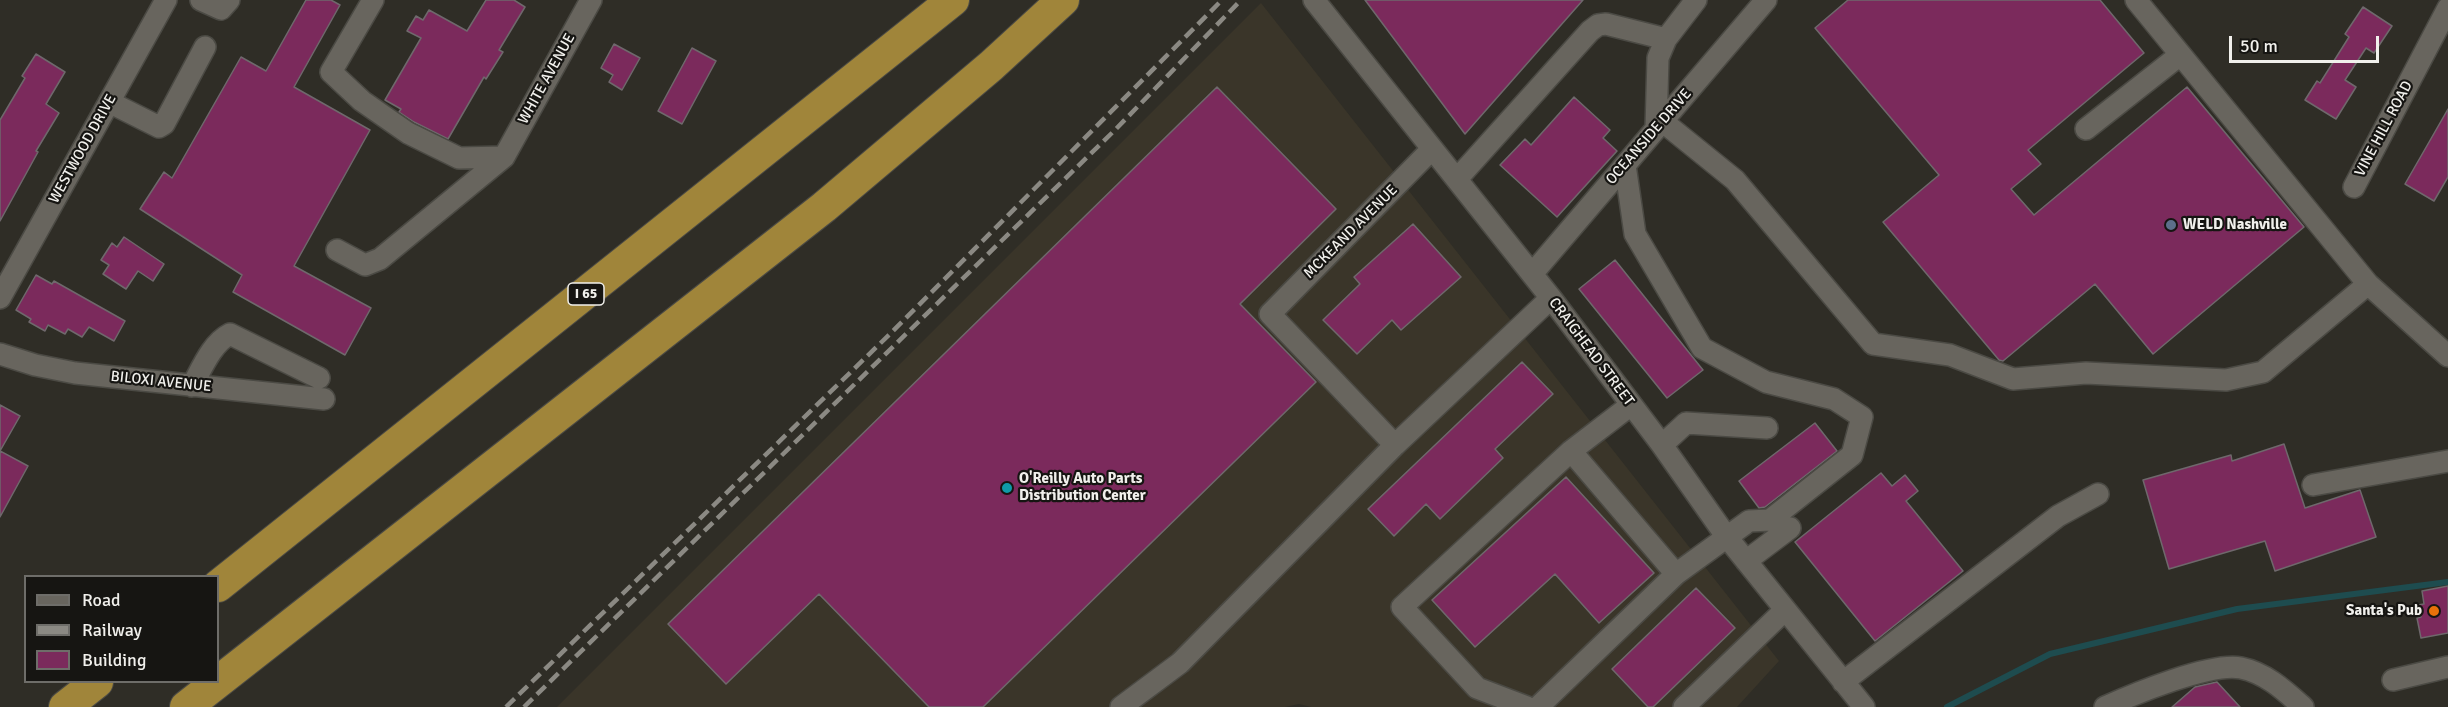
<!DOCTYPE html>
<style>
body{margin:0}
#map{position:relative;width:2448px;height:707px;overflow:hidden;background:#2f2d26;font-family:Signika,sans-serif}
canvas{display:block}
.legend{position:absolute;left:24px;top:575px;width:195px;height:108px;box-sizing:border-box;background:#161512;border:2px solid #6e6d69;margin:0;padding:8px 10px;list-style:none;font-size:18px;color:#f1f0ec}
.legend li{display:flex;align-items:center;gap:12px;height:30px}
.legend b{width:30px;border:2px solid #6e6d69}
.scale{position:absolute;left:2229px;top:36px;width:150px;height:27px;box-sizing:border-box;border:3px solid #f1f0ec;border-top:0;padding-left:8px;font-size:18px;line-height:21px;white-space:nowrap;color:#f1f0ec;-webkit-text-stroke:4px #161512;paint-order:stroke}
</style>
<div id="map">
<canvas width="2448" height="707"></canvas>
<ul class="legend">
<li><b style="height:8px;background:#68655e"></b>Road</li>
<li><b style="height:8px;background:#8b8983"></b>Railway</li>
<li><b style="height:16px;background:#7b2a5c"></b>Building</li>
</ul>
<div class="scale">50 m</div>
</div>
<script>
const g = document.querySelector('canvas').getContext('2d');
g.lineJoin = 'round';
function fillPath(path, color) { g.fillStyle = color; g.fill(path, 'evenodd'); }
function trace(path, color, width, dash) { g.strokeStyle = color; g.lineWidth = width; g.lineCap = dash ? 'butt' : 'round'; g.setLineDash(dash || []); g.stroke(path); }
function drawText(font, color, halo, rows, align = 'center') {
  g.font = font + ' Signika,sans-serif'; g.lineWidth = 4.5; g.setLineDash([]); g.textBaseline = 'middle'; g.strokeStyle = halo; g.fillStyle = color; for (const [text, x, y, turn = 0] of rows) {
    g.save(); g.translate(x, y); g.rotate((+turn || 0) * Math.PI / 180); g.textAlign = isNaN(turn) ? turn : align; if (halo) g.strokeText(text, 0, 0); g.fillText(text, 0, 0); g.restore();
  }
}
fillPath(new Path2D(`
 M1261,3l518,658 -42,46h-426l-12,-3 -14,3h-728z`), '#3a3529');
trace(new Path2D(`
 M1947,707l103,-53 187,-45 211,-27`), '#1e4c4f', 6);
const building = new Path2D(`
 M306,0h25l9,5 -46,82 76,43 -76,136 77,42 -26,47 -112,-63 9,-17 -102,-66 24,-37 8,6 69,-121 25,14z
 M486,0h28l11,7 -26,43 4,2 -17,27 -2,-2 -36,62 -34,-17 -15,-10 2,-3 -16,-9 36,-62 -14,-7 9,-15 7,4 6,-10 38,21z
 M1365,0h218l-118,134z
 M1848,0h252l44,53 -116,97 13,14 -30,25 23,26 153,-128 117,140 -151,127 -58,-70 -92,77 -4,-1 -116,-138 56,-47 -124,-147z
 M2363,7l29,19 -18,27 -8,-5 -21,32 11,7 -20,32 -31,-19 12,-19 3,2 29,-46 -4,-3z
 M614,44l26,14 -18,32 -13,-8 4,-7 -12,-7z
 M692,48l24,13 -34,63 -24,-13z
 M36,54l29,18 -19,32 13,9 -23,38 2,1 -38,69v-101l25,-42 -3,-2z
 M1217,87l119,122 -96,95 76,78 -333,325h-54l-110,-113 -93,90 -58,-60z
 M1574,97l36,33 -7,8 14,13 -60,66 -57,-52 25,-26 6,6z
 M2448,109v68l-14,24 -29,-17z
 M1413,224l48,53 -60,53 -9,-10 -35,34 -34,-34 37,-36 -6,-7z
 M124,237l40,27 -11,17 -15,-10 -12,18 -23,-15 6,-9 -8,-5 11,-17 5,4z
 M1615,260l88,110 -36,28 -88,-109z
 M36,275l16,9 2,-3 71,40 -11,20 -25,-14 -7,10 -14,-8 -3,5 -17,-9 -3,6 -16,-9 2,-3 -15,-9z
 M1522,362l31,32 -58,55 8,9 -63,61 -14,-15 -32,32 -26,-27z
 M0,405l20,11 -20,35 28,15 -28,51z
 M1815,423l22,28 -72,56 -6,1 -20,-27z
 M2284,444l21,64 55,-18 16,47 -101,34 -10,-30 -96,28 -26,-89 88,-25 1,6z
 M1881,473l11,13 13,-11 13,16 -12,10 57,70 -88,70 -80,-99z
 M1566,477l88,96 -55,50 -44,-49 -80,73 -43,-47z
 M2448,586v47l-27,5 -4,-20 4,-1 -3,-12 6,-1 -2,-13z
 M1696,588l39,40 -82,79h-5l-36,-38z
 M2217,682l23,25h-68l23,-20z`);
fillPath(building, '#7b2a5c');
trace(building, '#6f686c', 1.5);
const minor = new Path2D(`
 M201,0l20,9 8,-9
 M373,0l-42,72 31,29 46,32 51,25 45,-1
 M1314,0l237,298 111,147 64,91 138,171
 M109,102l50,25 5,-3 41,-77
 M1662,121l73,59 138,164 77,11 63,24 73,-6 140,7 37,-8 105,-88 -232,-284
 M1656,128l2,-70 8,-19 30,-39
 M2086,129l94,-74
 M1457,179l133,-148 8,-6 8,-1 60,15
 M2354,187l94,-179
 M337,250l28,15 15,-6 124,-102 87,-157
 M1532,274l234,-274
 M2368,284l80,72
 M0,298l166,-298
 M0,354l35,11 40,8 249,26
 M192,386c10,-18 20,-43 38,-52l89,44
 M1395,445l-125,-131 162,-165
 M1662,445l24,-22 81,5
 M1571,451l105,123
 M2313,485l135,-24
 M1746,561l44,-33
 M2393,680l55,-13
 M1843,682l215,-166 40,-22
 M1121,707l59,-44 215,-218 156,-147
 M1527,707l-50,-19 -75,-81 169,-156 60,-46
 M1538,707l138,-133 73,-53 21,-1 82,-65 10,-38 -28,-18 -68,-17 -64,-34 -67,-114 -10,-69
 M1684,707l101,-97
 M2105,707c29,-13 106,-45 136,-39 25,5 44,23 62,39`);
const highway = new Path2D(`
 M218,586l735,-586
 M65,707l32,-25
 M186,707l638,-500 167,-141 72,-66`);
trace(minor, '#4b4a44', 24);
trace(highway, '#4b4a44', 34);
trace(minor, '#68655e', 21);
trace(highway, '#a0853a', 32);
trace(new Path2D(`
 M506,707l387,-376 329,-331
 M524,707l592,-578 125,-129`), '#8b8983', 4.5, [12, 6]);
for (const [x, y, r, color] of [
 [2171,225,6,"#5c6f8a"],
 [1007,488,6,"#0f9aa8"],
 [2434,611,6,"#e8710a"]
]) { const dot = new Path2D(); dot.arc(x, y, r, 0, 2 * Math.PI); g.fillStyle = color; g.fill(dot); trace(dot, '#161512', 2); }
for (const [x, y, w] of [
 [586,294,36]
]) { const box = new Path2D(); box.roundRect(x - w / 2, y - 11, w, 22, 4.5); g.fillStyle = '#161512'; g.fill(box); trace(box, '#f1f0ec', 1.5); }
drawText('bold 14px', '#f1f0ec', null, [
 ["I 65",586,294]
]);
drawText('15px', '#f1f0ec', '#161512', [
 ["WHITE AVENUE",547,79,-61],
 ["VINE HILL ROAD",2384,129,-62],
 ["OCEANSIDE DRIVE",1649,137,-49],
 ["WESTWOOD DRIVE",83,149,-61],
 ["MCKEAND AVENUE",1351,232,-45],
 ["CRAIGHEAD STREET",1591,352,53],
 ["BILOXI AVENUE",161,382,6]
]);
drawText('bold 15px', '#f1f0ec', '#161512', [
 ["WELD Nashville",2183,225],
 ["O'Reilly Auto Parts",1019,479],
 ["Distribution Center",1019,496],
 ["Santa's Pub",2422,611,"right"]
], 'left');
</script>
